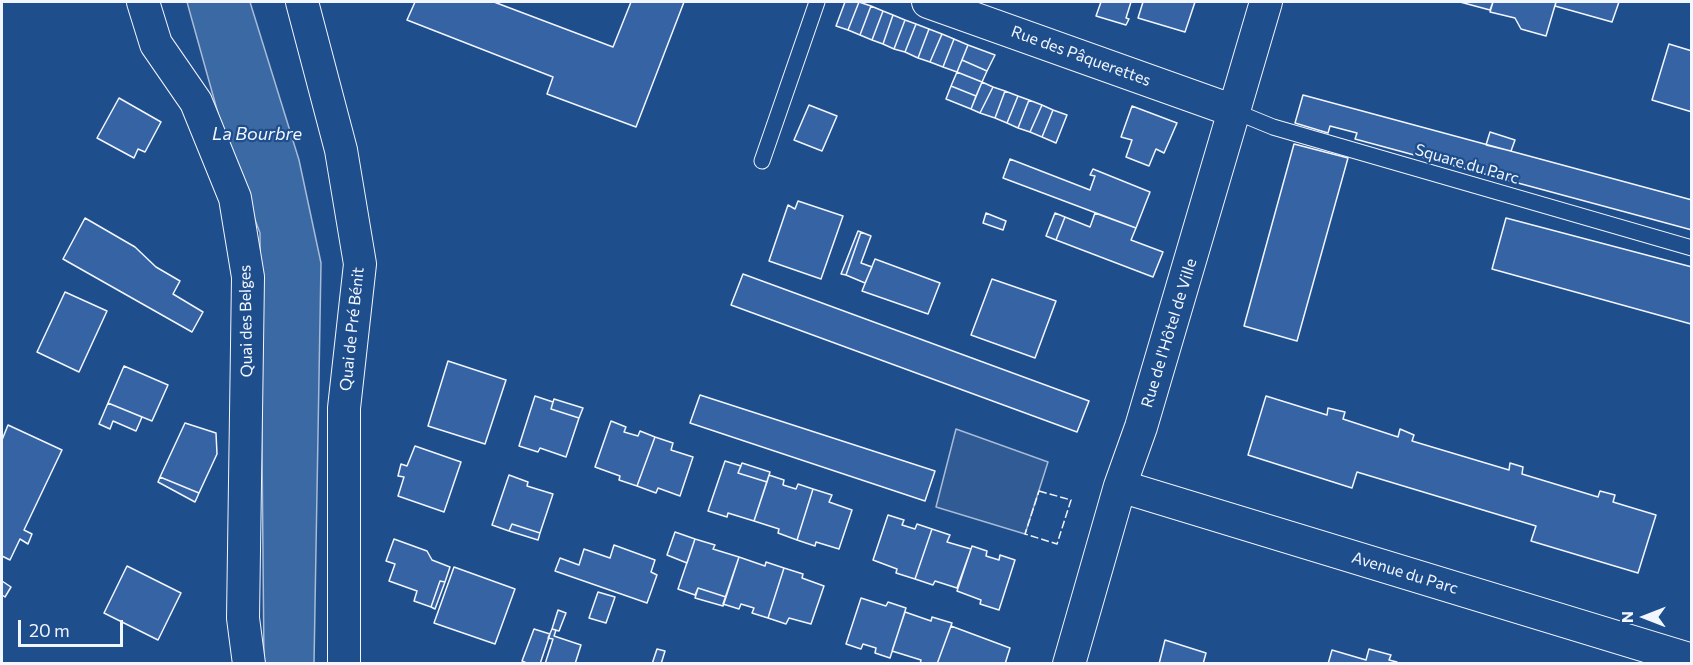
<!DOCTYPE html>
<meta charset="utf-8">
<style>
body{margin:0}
#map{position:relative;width:1693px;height:665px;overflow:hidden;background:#1f4e8c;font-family:Commissioner,sans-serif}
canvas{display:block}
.frame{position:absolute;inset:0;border:3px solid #f2f6ff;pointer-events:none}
.north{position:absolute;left:1615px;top:587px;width:60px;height:60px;-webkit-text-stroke:4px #1f4e8c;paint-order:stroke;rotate:270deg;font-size:16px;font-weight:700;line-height:24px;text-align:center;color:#f2f6ff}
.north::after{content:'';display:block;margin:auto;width:21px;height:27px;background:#f2f6ff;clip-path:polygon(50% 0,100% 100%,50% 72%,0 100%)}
.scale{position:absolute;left:18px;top:620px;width:105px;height:27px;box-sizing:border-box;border:3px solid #f2f6ff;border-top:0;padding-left:8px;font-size:18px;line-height:21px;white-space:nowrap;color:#f2f6ff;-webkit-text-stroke:4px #1f4e8c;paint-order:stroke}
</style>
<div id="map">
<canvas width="1693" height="665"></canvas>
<div class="frame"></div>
<div class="north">N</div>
<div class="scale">20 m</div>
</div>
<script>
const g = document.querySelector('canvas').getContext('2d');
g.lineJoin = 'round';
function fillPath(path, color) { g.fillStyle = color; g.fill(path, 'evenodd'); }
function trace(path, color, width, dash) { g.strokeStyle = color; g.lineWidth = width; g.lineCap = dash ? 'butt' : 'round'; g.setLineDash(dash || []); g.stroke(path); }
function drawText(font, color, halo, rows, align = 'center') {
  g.font = font + ' Commissioner,sans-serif'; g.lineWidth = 4.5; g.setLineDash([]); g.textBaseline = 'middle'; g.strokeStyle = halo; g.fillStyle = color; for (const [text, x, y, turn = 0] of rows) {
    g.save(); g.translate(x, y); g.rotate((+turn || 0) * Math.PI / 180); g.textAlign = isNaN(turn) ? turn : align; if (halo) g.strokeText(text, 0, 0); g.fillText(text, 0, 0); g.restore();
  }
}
const parking = new Path2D(`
 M956,429l92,33 -23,72 -89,-27z`);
fillPath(parking, '#305b95');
trace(parking, '#a8bbd7', 1.5);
const water = new Path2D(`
 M187,2h63l49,158 22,103 -7,400h-50l-4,-430 -34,-91z`);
fillPath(water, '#3b69a3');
trace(water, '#a8bbd7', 1.5);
const building = new Path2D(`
 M415,2h79l119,45 18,-45h53l-48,125 -89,-33 6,-17 -146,-57z
 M845,2h14l-11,28 -12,-4z
 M859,2l12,4 -11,29 -12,-5z
 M1101,2h30l-5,16 3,1 -3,6 -30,-9z
 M1143,2h52l-10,30 -47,-14z
 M1460,2h33l-3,8z
 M1493,2h63l-10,34 -25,-7 -6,-11 -25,-6z
 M1556,2h63l-7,20 -57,-16z
 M871,6l12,5 -11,29 -12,-5z
 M883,11l10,4 -10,29 -11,-4z
 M893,15l12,5 -11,29 -11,-5z
 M905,20l11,4 -11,28 -11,-3z
 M916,24l13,5 -11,29 -13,-6z
 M929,29l13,5 -12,28 -12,-4z
 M942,34l12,5 -11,28 -13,-5z
 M954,39l14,6 -11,27 -14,-5z
 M1669,44l23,7v61l-40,-12z
 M968,45l27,10 -8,16 -25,-11z
 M962,60l25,11 -5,11 -25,-10z
 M957,72l25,10 -6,14 -25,-10z
 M982,82l11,5 -13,26 -9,-4z
 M951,86l25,10 -5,13 -25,-10z
 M993,87l12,4 -10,27 -15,-5z
 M1005,91l13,5 -11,27 -12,-5z
 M1303,95l389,105v30l-337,-91 2,-6 -27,-7 -2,7 -33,-10z
 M1018,96l11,4 -11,28 -11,-5z
 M119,98l42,24 -16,30 -7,-3 -4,9 -37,-20z
 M1029,100l13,5 -12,27 -12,-4z
 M809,105l28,11 -15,35 -28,-11z
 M1042,105l11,5 -11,27 -12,-5z
 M1132,106l45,17 -13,30 -8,-4 -7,17 -23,-9 6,-17 -11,-3z
 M1053,110l14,5 -11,28 -14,-6z
 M1490,132l25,8 -4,11 -25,-6z
 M1294,144l54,14 -51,183 -53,-15z
 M1010,159l80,31 5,-14 -5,-1 3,-6 57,23 -14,36 -133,-50z
 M798,201l45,15 -22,63 -52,-18 19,-56 7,4z
 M986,213l20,8 -3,9 -20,-7z
 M1055,213l10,4 -9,23 -10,-4z
 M1095,213l41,15 -5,12 32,12 -10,25 -97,-37 9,-23 25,10z
 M85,218l50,29 21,20 24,14 -7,13 30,18 -11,20 -129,-73z
 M1506,218l186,49 -1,57 -199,-55z
 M858,231l3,1 -15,43 -5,-1z
 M861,232l10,4 -10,27 11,4 -7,16 -19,-8z
 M875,259l65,24 -12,31 -66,-23z
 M743,274l346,127 -12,31 -346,-127z
 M992,279l64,22 -21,57 -64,-23z
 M65,292l42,19 -28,61 -42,-20z
 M448,361l58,19 -21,64 -57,-18z
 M124,366l44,19 -16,36 -44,-18z
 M700,395l235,76 -10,30 -235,-78z
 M535,396l18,6 -2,7 28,9 -13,39 -26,-9 -2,4 -19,-6z
 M1266,396l61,19 1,-7 17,4 -2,7 55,18 2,-8 14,6 -2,6 97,29 1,-7 13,4 -1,7 76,23 2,-6 15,4 -2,7 43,13 -18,58 -107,-32 5,-15 -179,-54 -5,16 -104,-33z
 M554,399l29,9 -4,10 -28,-9z
 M108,403l34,14 -6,14 -23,-10 -3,8 -11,-5z
 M611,421l15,6 -2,5 14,4 2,-5 15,6 -18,49 -18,-6 1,-4 -25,-9z
 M185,423l31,10 1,21 -18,39 -39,-16z
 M8,425l54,25 -38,80 8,4 -4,10 -8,-5 -10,21 -8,-4v-116z
 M655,437l18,6 -2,7 22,7 -13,39 -22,-8 -2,5 -19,-7z
 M415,446l46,16 -17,50 -46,-16 6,-19 -6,-1 3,-12 6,2z
 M725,461l16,5 -3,7 29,9 -13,39 -26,-8 -1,4 -19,-6z
 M742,463l28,9 -3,10 -29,-9z
 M509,475l19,7 -1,4 26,8 -13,39 -28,-9 -3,7 -17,-6z
 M769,475l15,5 -1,5 13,4 2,-5 15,5 -16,51 -19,-7 1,-4 -25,-8z
 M160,477l39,16 -4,9 -37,-20z
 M813,489l19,6 -3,7 23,8 -13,39 -23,-7 -1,4 -18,-6z
 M888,515l16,5 -2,5 13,4 2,-5 15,5 -17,50 -19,-6 1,-4 -24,-9z
 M512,524l28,9 -2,7 -29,-9z
 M932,529l18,6 -3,7 24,7 -14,39 -22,-7 -2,4 -18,-6z
 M675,532l20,7 -8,24 -20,-8z
 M394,539l33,12 5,9 18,7 -5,15 -5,-1 -9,26 -17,-6 3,-10 -28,-10 6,-17 -9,-3z
 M695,539l20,6 -2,4 26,8 -13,40 -28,-9 -3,7 -17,-6z
 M614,545l41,15 -4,12 6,3 -10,28 -92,-32 5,-13 19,7 5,-16 26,9z
 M972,546l15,5 -1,5 13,4 1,-5 15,5 -16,50 -19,-6 1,-4 -24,-9z
 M739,557l26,9 1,-4 18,6 -16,50 -16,-5 2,-5 -13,-4 -2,5 -16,-5z
 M127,566l54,27 -23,47 -54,-27z
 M454,567l61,22 -20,55 -61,-21z
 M784,568l19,6 -1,4 22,8 -13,38 -22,-6 -3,6 -18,-6z
 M2,581l9,6 -6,10 -3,-2z
 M440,581l5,1 -10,27 -4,-2z
 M698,588l28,9 -3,9 -28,-8z
 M598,592l17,5 -9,26 -17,-5z
 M861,598l25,8 2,-4 18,6 -16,50 -15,-5 1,-5 -13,-4 -2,5 -15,-5z
 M558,610l8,3 -7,18 -7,-2z
 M905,612l26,9 1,-4 20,6 -15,41h-17l1,-4 -29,-9z
 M951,626l59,22 -5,16h-68z
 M534,629l16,5 -10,30h-11l-7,-3z
 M552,629l4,1 -2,6 27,9 -6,19h-30l8,-25 -5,-1z
 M1165,640l41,13 -3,11h-44z
 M657,649l8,2 -4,13h-9z
 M1369,649l22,6 -2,5 8,2v2h-69l4,-14 34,10z`);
fillPath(building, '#3563a3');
trace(building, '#f2f6ff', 1.5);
const lane = new Path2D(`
 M1234,111l39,16 419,121
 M762,161l55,-159`);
const street = new Path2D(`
 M143,2l13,42 40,58 39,96 13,79 -5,341 6,46
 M302,2l39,148 19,114 -16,144v256
 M928,2l306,109
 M1120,486l572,174
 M1069,664l51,-178 21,-59 125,-425`);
trace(lane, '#f2f6ff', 17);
trace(street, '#f2f6ff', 34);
trace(lane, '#1f4e8c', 15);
trace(street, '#1f4e8c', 32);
trace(new Path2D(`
 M1039,491l32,9 -14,44 -32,-10z`), '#f2f6ff', 1.5, [8, 3]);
drawText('16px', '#f2f6ff', '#1f4e8c', [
 ["Rue des Pâquerettes",1081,56,20],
 ["Square du Parc",1467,164,16],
 ["Quai des Belges",246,321,-91],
 ["Quai de Pré Bénit",352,329,-84],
 ["Rue de l'Hôtel de Ville",1169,333,-73],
 ["Avenue du Parc",1405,573,17]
]);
drawText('italic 18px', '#f2f6ff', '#1f4e8c', [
 ["La Bourbre",257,134]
]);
</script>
